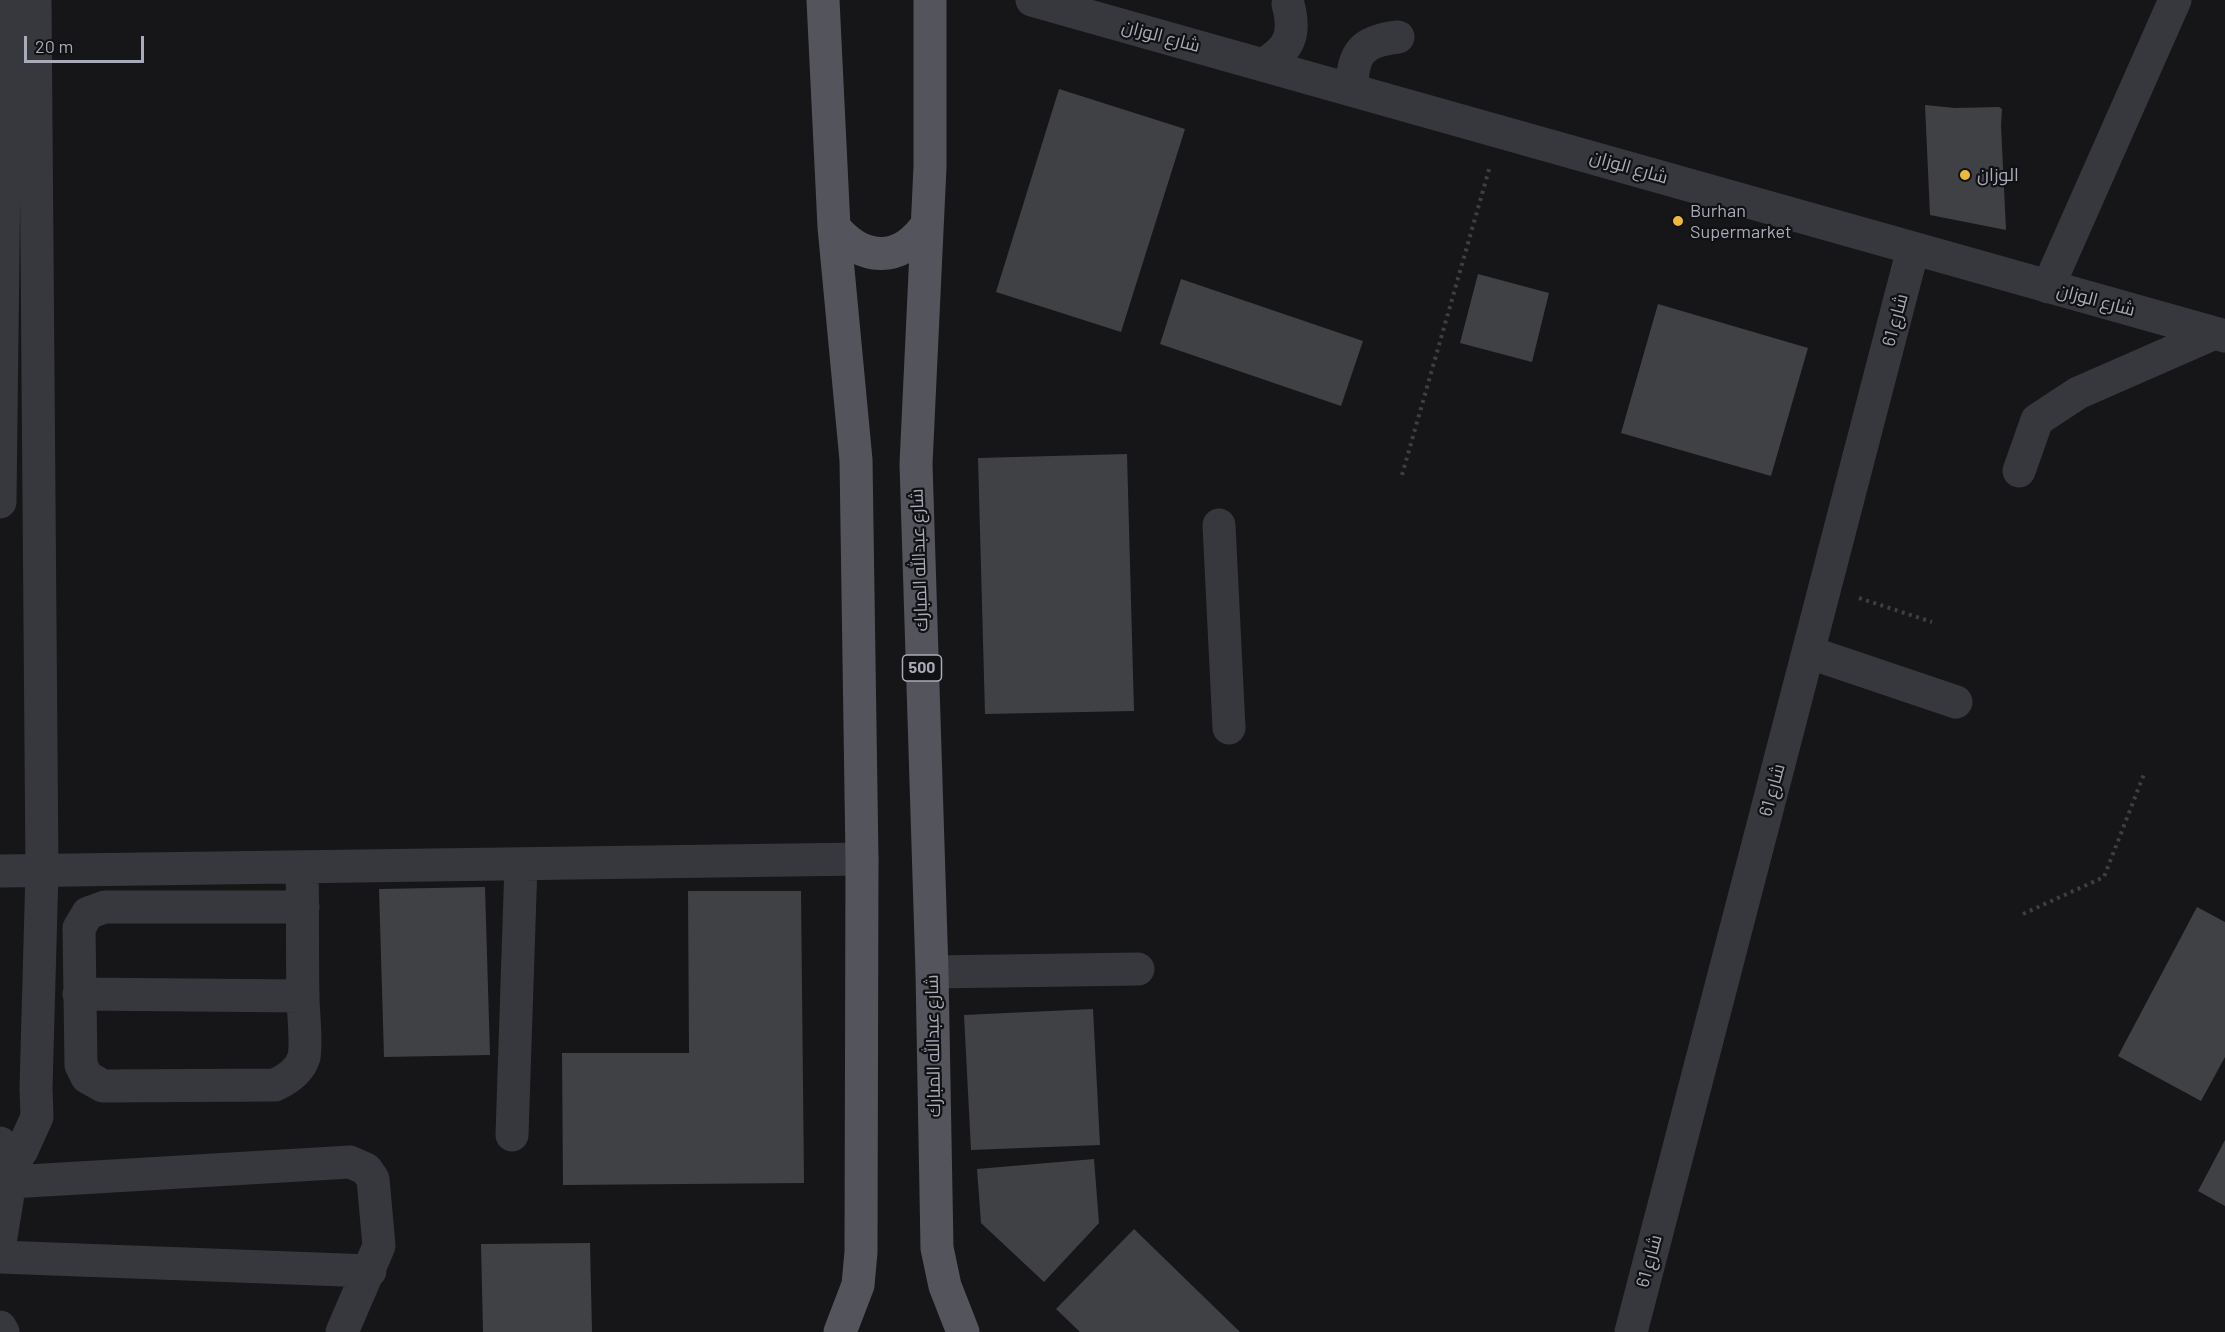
<!DOCTYPE html>
<meta charset="utf-8">
<style>
body{margin:0}
#map{position:relative;width:2225px;height:1332px;overflow:hidden;background:#161618;font-family:Barlow,sans-serif}
canvas{display:block}
.scale{position:absolute;left:24px;top:36px;width:120px;height:27px;box-sizing:border-box;border:3px solid #a9acb8;border-top:0;padding-left:8px;font-size:18px;line-height:21px;white-space:nowrap;color:#a9acb8;-webkit-text-stroke:4px #111113;paint-order:stroke}
</style>
<div id="map">
<canvas width="2225" height="1332"></canvas>
<div class="scale">20 m</div>
</div>
<script>
const g = document.querySelector('canvas').getContext('2d');
g.lineJoin = 'round';
function fillPath(path, color) { g.fillStyle = color; g.fill(path, 'evenodd'); }
function trace(path, color, width, dash) { g.strokeStyle = color; g.lineWidth = width; g.lineCap = dash ? 'butt' : 'round'; g.setLineDash(dash || []); g.stroke(path); }
function drawText(font, color, halo, rows, align = 'center') {
  g.font = font + ' Barlow,Cairo,sans-serif'; g.lineWidth = 4.5; g.setLineDash([]); g.textBaseline = 'middle'; g.strokeStyle = halo; g.fillStyle = color; for (const [text, x, y, turn = 0] of rows) {
    g.save(); g.translate(x, y); g.rotate((+turn || 0) * Math.PI / 180); g.textAlign = isNaN(turn) ? turn : align; if (halo) g.strokeText(text, 0, 0); g.fillText(text, 0, 0); g.restore();
  }
}
fillPath(new Path2D(`
 M1059,89l126,40 -64,203 -125,-40z
 M1925,105l30,3 44,-1 3,2 -1,17 5,104 -76,-15z
 M1478,274l71,19 -17,69 -72,-19z
 M1181,279l182,62 -22,65 -181,-62z
 M1658,304l150,44 -37,128 -150,-43z
 M1127,454l7,257 -149,3 -7,-256z
 M485,887l5,168 -106,2 -5,-168z
 M688,891h113l3,292 -241,2 -1,-132h127z
 M2197,907l28,15v135l-24,44 -83,-45z
 M1093,1009l7,136 -129,5 -7,-135z
 M2225,1140v66l-27,-15z
 M1094,1159l5,64 -55,59 -63,-59 -4,-54z
 M1134,1229l106,103h-160l-24,-23z
 M590,1243l2,89h-109l-2,-88z`), '#404145');
trace(new Path2D(`
 M1402,475l88,-309
 M1859,598l73,24
 M2023,914l81,-37 40,-103`), '#3d3f44', 4, [3, 4.5]);
trace(new Path2D(`
 M1032,0l1193,336
 M1264,64c26,-15 32,-30 24,-60
 M1352,89c0,-36 10,-48 46,-52
 M2048,287l127,-287
 M2019,471l18,-51 41,-27 137,-60
 M0,502l6,-502
 M1219,525l10,203
 M1808,652l148,50
 M302,867c1,43 0,86 1,130 0,16 4,45 1,60 -4,14 -16,22 -29,28l-172,1 -16,-9 -6,-12 -2,-137 9,-15 17,-6h198
 M0,871l862,-12
 M932,972l206,-3
 M79,994l224,2
 M512,1135l9,-271
 M0,1143l13,21 9,-14 15,-33 -1,-29 6,-217 -7,-871
 M11,1182l339,-20 16,7 7,10 6,67 -37,86
 M0,1243l13,-79
 M0,1257l370,14
 M0,1327l3,5
 M1631,1332l282,-1083`), '#37383d', 33);
trace(new Path2D(`
 M823,0l11,227 22,233 6,399 -1,393 -3,33 -18,47
 M930,0v167l-14,297 16,508 5,276 8,38 18,46
 M834,227c28,34 65,37 92,-1`), '#54555c', 33);
for (const [x, y, r, color] of [
 [1965,175,6,"#ebba3b"],
 [1678,221,6,"#ebba3b"]
]) { const dot = new Path2D(); dot.arc(x, y, r, 0, 2 * Math.PI); g.fillStyle = color; g.fill(dot); trace(dot, '#111113', 2); }
for (const [x, y, w] of [
 [922,668,39]
]) { const box = new Path2D(); box.roundRect(x - w / 2, y - 13, w, 26, 4.5); g.fillStyle = '#111113'; g.fill(box); trace(box, '#a9acb8', 1.5); }
drawText('bold 16px', '#a9acb8', null, [
 ["500",922,668]
]);
drawText('18px', '#a9acb8', '#111113', [
 ["شارع الوزان",1161,36,15],
 ["شارع الوزان",1629,167,16],
 ["شارع الوزان",2096,300,15],
 ["شارع 61",1895,320,-75],
 ["شارع عبدالله المبارك",919,560,-92],
 ["شارع 61",1772,790,-75],
 ["شارع عبدالله المبارك",933,1046,-91],
 ["شارع 61",1649,1261,-75]
]);
drawText('18px', '#a9acb8', '#111113', [
 ["الوزان",1977,175],
 ["Burhan",1690,211],
 ["Supermarket",1690,232]
], 'left');
</script>
